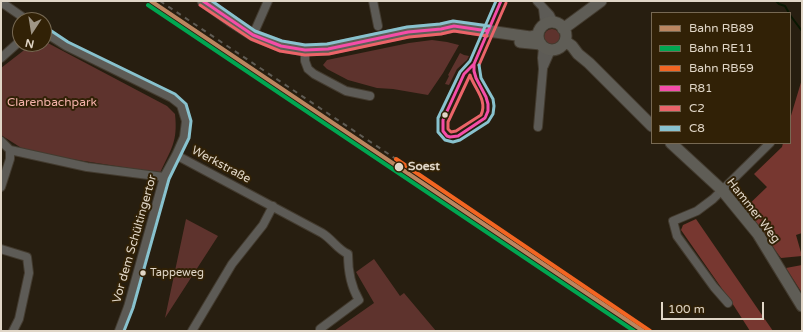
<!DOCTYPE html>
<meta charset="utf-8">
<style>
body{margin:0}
#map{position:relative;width:803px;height:332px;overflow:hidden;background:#271e10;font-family:"Varela Round",sans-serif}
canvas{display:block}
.frame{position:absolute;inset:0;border:2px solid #e0d6c7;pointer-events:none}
.legend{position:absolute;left:651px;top:12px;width:140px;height:132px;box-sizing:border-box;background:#312106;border:1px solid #776953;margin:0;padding:5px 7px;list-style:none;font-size:12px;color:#e0d6c7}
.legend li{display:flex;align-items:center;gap:8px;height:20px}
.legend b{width:20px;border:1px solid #776953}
.north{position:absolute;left:12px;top:12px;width:40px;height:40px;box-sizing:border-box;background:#312106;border:1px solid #776953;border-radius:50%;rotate:192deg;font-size:11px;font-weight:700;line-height:16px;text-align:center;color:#e0d6c7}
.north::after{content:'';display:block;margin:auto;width:14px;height:18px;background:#9f9687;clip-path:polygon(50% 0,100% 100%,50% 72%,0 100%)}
.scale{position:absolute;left:661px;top:302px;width:103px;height:18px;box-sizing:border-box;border:2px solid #e0d6c7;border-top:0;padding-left:5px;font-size:12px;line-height:14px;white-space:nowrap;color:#e0d6c7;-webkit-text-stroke:3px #312106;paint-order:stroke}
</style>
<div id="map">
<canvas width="803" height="332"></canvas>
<div class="frame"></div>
<ul class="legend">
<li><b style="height:5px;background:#bb8660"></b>Bahn RB89</li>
<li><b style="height:5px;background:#00a651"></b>Bahn RE11</li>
<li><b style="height:5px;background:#f26522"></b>Bahn RB59</li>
<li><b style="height:5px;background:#f54da8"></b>R81</li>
<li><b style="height:5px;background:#eb6469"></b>C2</li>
<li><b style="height:5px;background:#88c2ce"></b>C8</li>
</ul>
<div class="north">N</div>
<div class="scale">100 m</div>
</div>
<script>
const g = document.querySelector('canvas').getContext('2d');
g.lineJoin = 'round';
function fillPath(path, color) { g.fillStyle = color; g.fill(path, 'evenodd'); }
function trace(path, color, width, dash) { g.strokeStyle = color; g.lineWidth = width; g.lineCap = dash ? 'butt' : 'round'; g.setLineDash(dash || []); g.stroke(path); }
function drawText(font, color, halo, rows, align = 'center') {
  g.font = font + ' "Varela Round",sans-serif'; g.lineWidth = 4; g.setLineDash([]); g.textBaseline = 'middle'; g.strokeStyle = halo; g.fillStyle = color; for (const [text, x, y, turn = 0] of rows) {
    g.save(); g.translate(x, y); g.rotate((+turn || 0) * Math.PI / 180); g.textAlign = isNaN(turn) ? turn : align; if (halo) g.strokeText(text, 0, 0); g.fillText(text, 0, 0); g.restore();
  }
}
fillPath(new Path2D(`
 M544 37a8 8 0 1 1 16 0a8 8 0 1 1-16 0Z
 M432,40l15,2 12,3 -16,28 -15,22 -35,-6 -16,-1 -29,-8 -21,-11 -4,-4 4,-5 82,-17z
 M44,41l123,65 8,8c3,28 -4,35 -15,59l-89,-14 -48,-10 -22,-14v-67l31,-24h12z
 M460,53l4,2 5,1 -2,4 -10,9 -8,16 -4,-1 4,-8 -1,-1z
 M186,219l32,17 -53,82z
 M374,259l26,37 4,-3 32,38h-102l40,-28 -18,-31z`), '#5e332d');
fillPath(new Path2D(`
 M802,79v154l-6,2 6,21 -21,2 -37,-49 23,-22 -13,-13 28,-27 1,-4h7v-24z
 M696,219l77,112h-23l-16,-25 -53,-76 2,-5z
 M802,265v28l-16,-25z`), '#773730');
trace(new Path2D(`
 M776,1l3,3 6,2 4,7
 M790,15l12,16`), '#091701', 2);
const street = new Path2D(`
 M373,1l5,25
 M537,1l13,14 4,8
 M1,2l26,18
 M543,9l2,16
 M44,32l22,14 106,52 9,7 5,16 -2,16 -8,18 -12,22 -36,130 -9,24
 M253,35l15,-34
 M305,50v11l3,8 6,5 32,17 24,5
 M1,58l19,-17
 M544,66l7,-16
 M538,127l5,-58 -1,-11 1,-11
 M1,141l9,9 77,17 77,10
 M176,155l146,78c10,6 16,17 26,21 0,16 3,33 11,46l-39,29v2
 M1,187l9,-28v-9
 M1,249l26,8 2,16 -10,46 -6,12
 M728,303l-14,-16 -37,-51 -4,-15 24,-10 16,-12 57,-56
 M192,331l40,-67 31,-39 10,-19`);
const secondary = new Path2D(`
 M203,1l28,20 22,14 28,11 24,4 23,-1 80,-17 33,-3 13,-3 76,11 8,-2
 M538 36a14 14 0 1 1 28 0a14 14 0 1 1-28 0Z
 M563,29l38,-28
 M565,41l7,5 6,8 11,9 63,63
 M520,42l21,2
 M671,143l51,47 36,44 44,72`);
trace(street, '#433b2f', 10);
trace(secondary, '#433b2f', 13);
trace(street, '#5d5b56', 8);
trace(secondary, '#5f5d56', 11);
trace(new Path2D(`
 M160,1l236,158`), '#5f5b53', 2, [5, 5]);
trace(new Path2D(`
 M203,1l50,34 28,11 24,4 23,-1 80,-17 33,-3 13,-3 34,5
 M474,64v7l2,7 10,19 2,7v7l-3,7 -27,18 -8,1 -3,-1 -4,-5v-11l21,-46z
 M474,64l27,-63`), '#f54da8', 3);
trace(new Path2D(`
 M200,5l51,34 29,12 25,4 24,-1 80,-17 32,-3 13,-3 33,5
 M479,65l27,-62
 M470,75c4,13 18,25 11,40l-25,16 -5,1 -3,-3v-7z`), '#eb6469', 3);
trace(new Path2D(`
 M212,1l43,30 27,10 23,4 22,-1 80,-17 33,-3 13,-3 36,5
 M47,28l21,14 107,52 11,10 5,17 -2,17 -20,41 -36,129 -9,23
 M479,65l2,13 12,21 1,7 -1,8 -5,8 -28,18 -7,2 -8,-2 -7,-8v-14l22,-46 10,-11 26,-60`), '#88c2ce', 3);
trace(new Path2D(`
 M151,1l492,330`), '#bb8660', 4);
trace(new Path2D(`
 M148,5l486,326`), '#00a651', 4);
trace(new Path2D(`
 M396,159l254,172`), '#f26522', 4);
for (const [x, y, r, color] of [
 [445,115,3.5,"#e0d6c7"],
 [399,167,5,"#e0d6c7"],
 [143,273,3.5,"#e0d6c7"]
]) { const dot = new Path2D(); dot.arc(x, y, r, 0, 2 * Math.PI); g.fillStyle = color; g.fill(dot); trace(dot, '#312106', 1.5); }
drawText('11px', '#e0d6c7', '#312106', [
 ["Tappeweg",150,273]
], 'left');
drawText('12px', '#f3b1a9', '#312106', [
 ["Clarenbachpark",52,103]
]);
drawText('12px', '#e0d6c7', '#312106', [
 ["Werkstraße",221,165,28],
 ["Hammer Weg",753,211,52],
 ["Vor dem Schültingertor",135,239,-74]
]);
drawText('bold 12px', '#e0d6c7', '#312106', [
 ["Soest",408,167]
], 'left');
</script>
